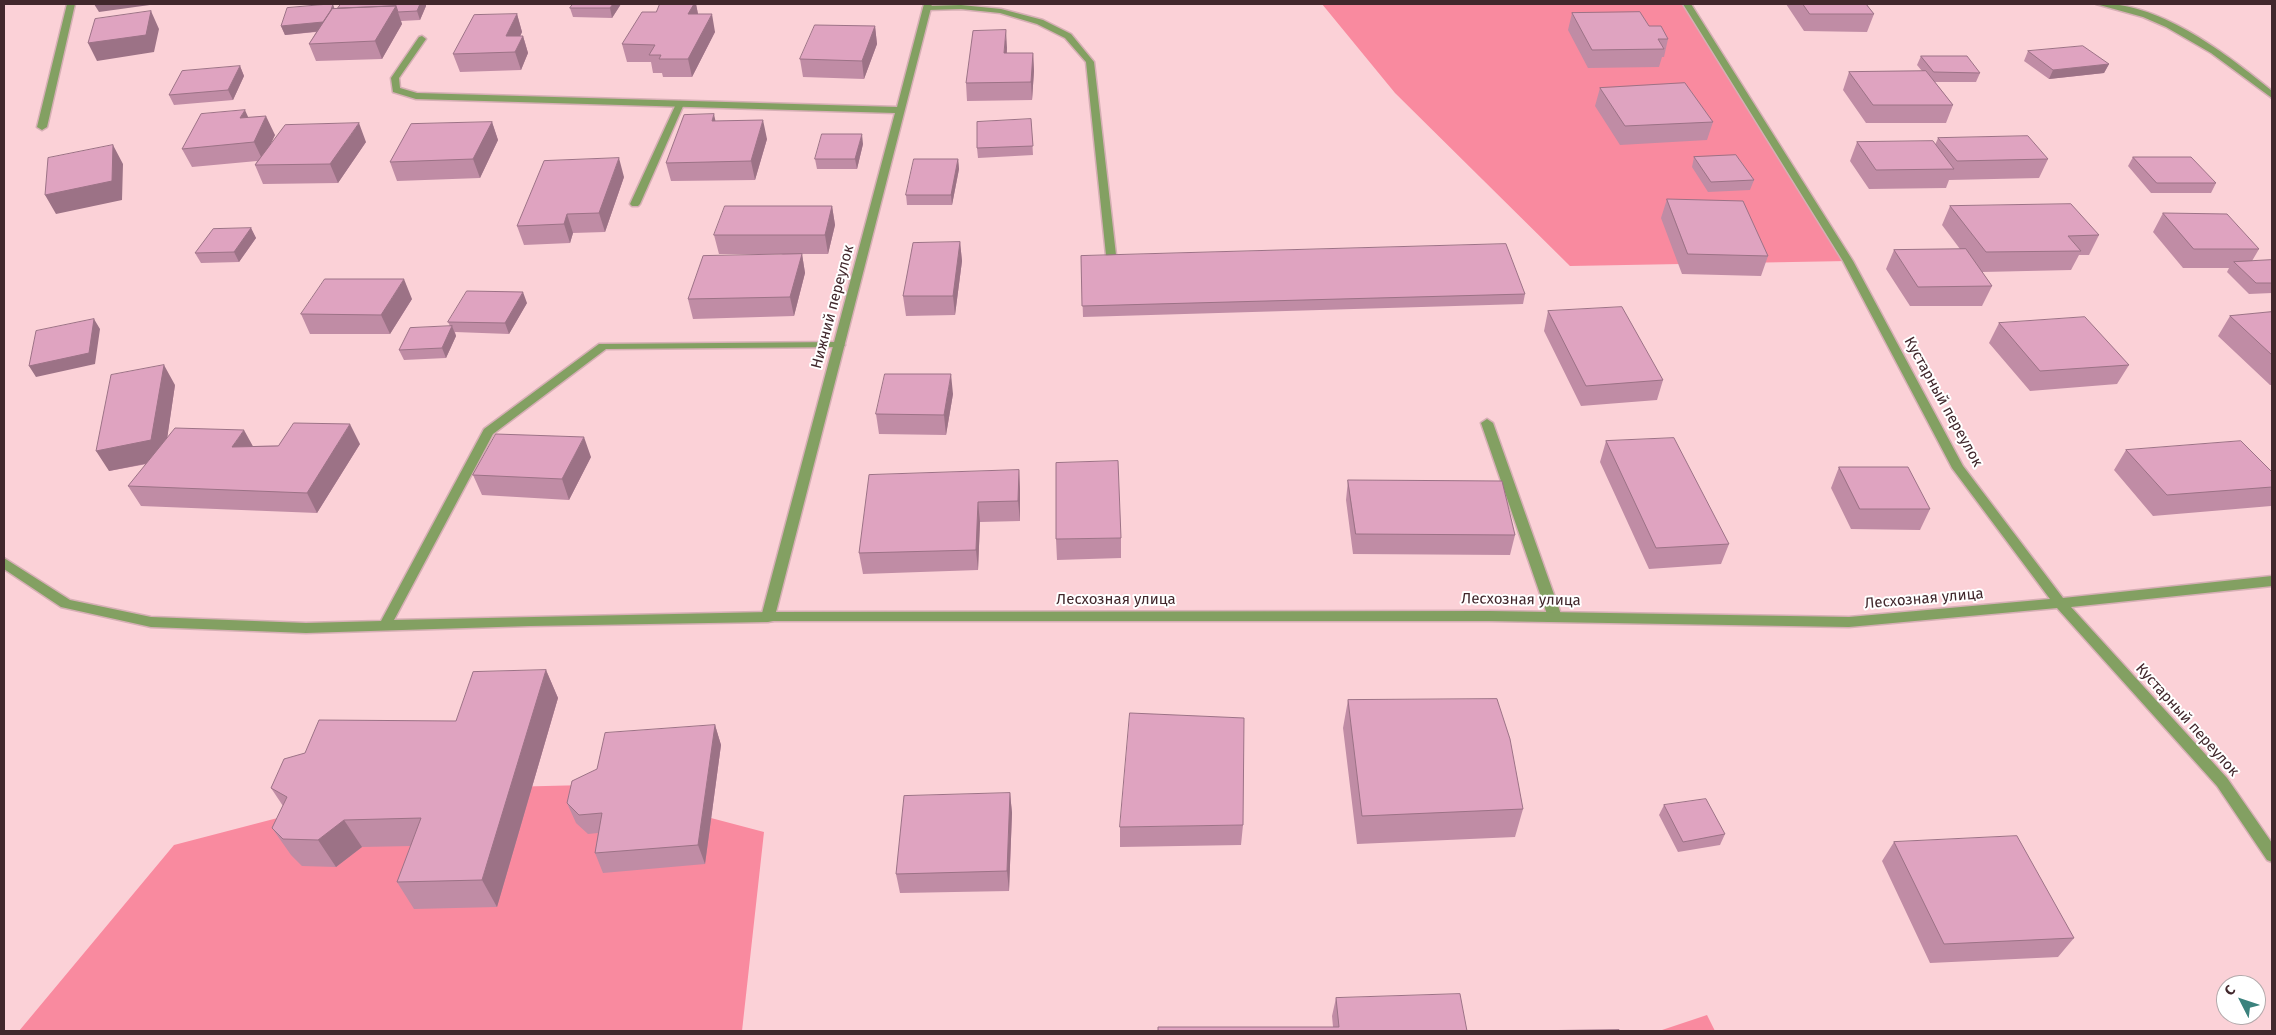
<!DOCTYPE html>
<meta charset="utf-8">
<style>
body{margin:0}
#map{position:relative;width:2276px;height:1035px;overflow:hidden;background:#fbd1d7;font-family:"Fira Sans",sans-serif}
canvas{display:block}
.frame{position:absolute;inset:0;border:5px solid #41272c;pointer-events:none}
.north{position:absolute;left:2216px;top:975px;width:50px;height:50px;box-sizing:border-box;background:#fff;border:1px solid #b3a9ab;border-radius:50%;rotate:311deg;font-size:14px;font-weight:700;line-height:20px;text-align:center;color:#41272c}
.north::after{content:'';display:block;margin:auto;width:18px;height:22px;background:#3b827d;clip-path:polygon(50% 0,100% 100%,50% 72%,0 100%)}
</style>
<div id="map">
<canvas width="2276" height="1035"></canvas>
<div class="frame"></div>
<div class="north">С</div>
</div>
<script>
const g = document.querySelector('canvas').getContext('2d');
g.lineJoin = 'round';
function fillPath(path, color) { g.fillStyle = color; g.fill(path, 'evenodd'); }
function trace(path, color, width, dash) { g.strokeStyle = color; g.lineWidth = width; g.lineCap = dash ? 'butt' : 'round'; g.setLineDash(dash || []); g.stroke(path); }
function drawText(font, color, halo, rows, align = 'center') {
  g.font = font + ' "Fira Sans",sans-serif'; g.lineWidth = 4; g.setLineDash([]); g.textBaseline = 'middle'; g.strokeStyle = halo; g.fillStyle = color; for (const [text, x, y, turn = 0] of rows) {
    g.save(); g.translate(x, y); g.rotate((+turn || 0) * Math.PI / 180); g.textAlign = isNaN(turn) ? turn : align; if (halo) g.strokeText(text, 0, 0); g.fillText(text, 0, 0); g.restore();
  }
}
fillPath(new Path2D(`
 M1322,4h365l161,257 -278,5 -175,-173z
 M586,785l178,47 -22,199h-723l155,-186 211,-55z
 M1707,1015l8,16h-56z`), '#f98a9f');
const lane = new Path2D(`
 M67,4h8l-28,123 -5,3 -5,-3z
 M2096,4c61,-4 131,50 176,87v7l-61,-45 -45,-26 -23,-10z
 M961,5l40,4 42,11 28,14 23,28 22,193 -1,2h-8l-1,-2 -20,-193 -21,-24 -28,-14 -37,-11 -39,-4 -34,1 -4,-2 4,-2z
 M680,101l4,3 -44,100 -2,2h-6l-2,-2 46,-100z
 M839,342l6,3 -2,2 -237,2 -113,85 -99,186 374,-8 5,1 2,4 -2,4 -5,1 -238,4 -224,7 -155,-6 -90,-20 -57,-38v-11l66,42 81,17 155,6 75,-2 103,-192 115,-85z
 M1487,419l6,4 69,194 -2,4h-10l-2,-4 -67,-194z`);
const street = new Path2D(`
 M924,4h8l-156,608 713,-1 360,6 201,-18 -98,-131 -109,-207 -160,-257h8l162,257 110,205 100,132 209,-22v10l-201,21 156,171 45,65v19l-5,-2 -50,-74 -160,-178 -208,19 -360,-6h-726l-2,-4 134,-504 -479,-14 -23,-7 -2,-14 28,-41 3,-1 4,3 -27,39 1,10 17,5 480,14z`);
trace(lane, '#d6afb5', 3);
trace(street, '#d6afb5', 3);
fillPath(lane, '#83a062');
fillPath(street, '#83a062');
fillPath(new Path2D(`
 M341,4h85v2l-6,14 -19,1 1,3 -20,35 -66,2 -7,-17 7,-12 -31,3 -4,-9 54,-17 3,-1z
 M621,4l-9,14 -39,-1 -3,-9z
 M660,4h36l2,10 17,18 -23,45h-29l-1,-4h-9l-2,-11h-24l-5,-18 34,-32z
 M1786,4h80l8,10 -7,18 -63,-1z
 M1572,13l77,13 19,13 -4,18h-2l-3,10 -71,1 -20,-38z
 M517,14l5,18 -2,4h3l5,17 -7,17 -61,2 -7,-18z
 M875,26l2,18 -13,35 -61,-2 -3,-18z
 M1007,48v5h26l1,18 -2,29 -65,1 -1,-18z
 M2028,51l81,13 -5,9 -55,6 -25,-18z
 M1921,56l59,17 -4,9h-41l18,23 -7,18h-80l-23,-33 6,-18 73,-1 -5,-6z
 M240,66l4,10 -11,24 -59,5 -5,-10z
 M1600,88l113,34 -6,18 -87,5 -25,-39z
 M248,118l27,17 -5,9 96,-2 -28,41 -75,1 -8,-19 2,-4 -65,6 -10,-18z
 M1031,119l2,36 -55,3 -1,-10z
 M716,121l51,18 -12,41 -84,1 -5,-18z
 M492,122l6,18 -18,38 -83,3 -7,-19z
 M1938,138l110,21 -9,19 -90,2 -3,8 -77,1 -19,-28 7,-19 78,3z
 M863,144l-6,25h-40l-2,-10z
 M1694,157l60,23 -4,10 -42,2 -16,-25z
 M2133,157l83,26 -5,10h-60l-23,-27z
 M958,159l1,10 -7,36h-45l-1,-10z
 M624,177l-19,55 -32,1 -3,10 -46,2 -7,-19z
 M1667,199l101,57 -7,20 -79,-2 -21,-56z
 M832,206l3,19 -7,29h-26l3,19 -11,43 -101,3 -5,-20 95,-45h-64l-5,-19z
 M1950,206l149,29 -10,20h-10l-8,15 -89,2 10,14 -10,20h-72l-24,-37 8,-19 66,-1 -18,-24z
 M2163,213l96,36 -7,12 20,-1v33l-23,1 -22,-22 2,-4h-46l-30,-36z
 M251,228l5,10 -17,24 -38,1 -6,-10z
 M960,242l2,19 -7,54 -49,1 -3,-20z
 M1081,256l444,38 -2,10 -440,13z
 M412,299l-22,35h-80l-9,-20z
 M527,303l-18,31 -54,-2 1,4 -10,22 -42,2 -5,-10 51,-24 -2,-4z
 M1548,311l115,69 -6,20 -76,6 -37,-75z
 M2272,312v73h-2l-52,-49 12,-20z
 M1999,323l130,42 -12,19 -87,7 -41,-48z
 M175,385l-8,53 86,8 107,-2 -43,69 -176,-7 -13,-20 19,-22 -38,7z
 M953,394l-7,41 -67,-1 -3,-20z
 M1606,441l123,103 -8,20 -72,5 -49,-107z
 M2126,450l146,22v32l-1,2 -118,10 -39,-46z
 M591,457l-22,43 -87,-5 -9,-20z
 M1839,467l91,42 -10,21 -69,-1 -20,-41z
 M1019,470l1,20v31l-40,1 -2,48 -115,4 -4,-21z
 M1348,480l167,55 -5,20 -157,-1 -7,-54z
 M1121,538v20l-64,2 -1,-21z
 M546,670l12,28 -61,209 -83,2 -17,-27 14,-36 -49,1 -26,20 -34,-1 -11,-11 -19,-27 11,-22 -12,-18 185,-67z
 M1348,700l175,109 -8,28 -158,7 -14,-116z
 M715,725l6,20 -16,119 -102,9 -8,-20 3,-20 -10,1 -12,-11 -9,-20z
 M1010,793l2,20 -3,78 -109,2 -4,-19z
 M1664,805l61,29 -5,11 -42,7 -19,-37z
 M1243,825l-2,20 -121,2v-20z
 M1894,842l180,96 -16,19 -128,6 -48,-102z
 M1336,998l131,33 -134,-4 -1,-11z`), '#c08ca5');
fillPath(new Path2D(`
 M94,4h63l-58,8z
 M333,4l3,9 -5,17 -46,5 -4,-9z
 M420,4h6v2l-6,14 -3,-9z
 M613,4h8l-9,14 -2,-10z
 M694,4h2l3,15 -11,-5z
 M396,6l6,18 -20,35 -7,-18z
 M151,11l8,18 -5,23 -57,9 -9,-18z
 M517,14l5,18 -9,20 -7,-16z
 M712,14l3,18 -23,45 -4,-18z
 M875,26l2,18 -13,35 -2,-18z
 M1006,30l1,18 -2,23 -1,-18z
 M523,36l5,17 -7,17 -6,-18z
 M1033,53l1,18 -2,29 -1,-18z
 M2109,64l-5,9 -55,6 4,-9z
 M240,66l4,10 -11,24 -5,-10z
 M245,110l8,18 -13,-10z
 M714,114l4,19 -6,-12z
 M266,116l9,19 -12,26 -9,-19z
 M763,120l4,19 -12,41 -4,-19z
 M492,122l6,18 -18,38 -7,-19z
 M359,123l7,19 -28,41 -8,-19z
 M862,134l1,10 -6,25 -2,-10z
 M113,145l10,19 -1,36 -66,14 -11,-19z
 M619,158l5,19 -19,55 -6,-19z
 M958,159l1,10 -7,36 -1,-10z
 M832,206l3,19 -7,29 -3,-19z
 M567,214l6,19 -3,10 -6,-19z
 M251,228l5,10 -17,24 -5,-10z
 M960,242l2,19 -7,54 -2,-19z
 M802,254l3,19 -11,43 -4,-19z
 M404,279l8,20 -22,35 -9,-19z
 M523,292l4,11 -18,31 -4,-11z
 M94,319l6,10 -5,35 -59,13 -7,-11z
 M452,326l4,10 -10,22 -4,-10z
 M164,365l11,20 -11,75 -55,11 -13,-20z
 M951,374l2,20 -7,41 -2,-20z
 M350,424l10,20 -43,69 -10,-20z
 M244,430l11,20 -23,-3z
 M584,437l7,20 -22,43 -7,-21z
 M1019,470l1,20v31l-2,-20z
 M978,502l2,20 -2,48 -2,-20z
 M546,670l12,28 -61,209 -15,-27z
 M715,725l6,20 -16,119 -7,-19z
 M1010,793l2,20 -3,78 -2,-20z
 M344,820l18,27 -26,20 -18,-27z`), '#9c7286');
const building = new Path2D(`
 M333,4l-2,6 -8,12 -42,4 6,-18z
 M341,4h79l-3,7 -19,1 -2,-6 -58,2z
 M573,4h40l-3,4h-40z
 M660,4h34l-6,10h24l-24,45h-29l2,-4h-12l6,-10 -33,-1 20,-32h14z
 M1803,4h63l8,10h-64z
 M396,6l-21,35 -66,3 23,-35z
 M151,11l-5,24 -58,8 7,-24z
 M1640,12l9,14h12l7,13h-10l6,10 -72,1 -20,-37z
 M517,14l-11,22h17l-8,16 -62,2 21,-39z
 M815,25l60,1 -13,35 -62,-2z
 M1006,30l-2,23h29l-2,29 -65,1 7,-52z
 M2083,46l26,18 -56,6 -25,-19z
 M1921,56h46l13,17 -46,-1z
 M240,66l-12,24 -59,5 13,-24z
 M1926,71l27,34h-80l-24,-33z
 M1685,83l28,39 -88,4 -25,-38z
 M245,110l-5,8 26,-2 -12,26 -72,7 19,-35z
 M714,114l-2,7 51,-1 -12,41 -85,2 18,-48z
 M1031,119l2,27 -56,2v-26z
 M492,122l-19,37 -83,3 21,-38z
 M359,123l-29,41 -75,1 30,-40z
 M822,134h40l-7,25h-40z
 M2028,136l20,23 -91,2 -19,-23z
 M1933,141l21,28 -78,1 -19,-28z
 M113,145l-1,36 -67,14 3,-37z
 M1736,155l18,25 -43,2 -17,-25z
 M2133,157h58l25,26h-59z
 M619,158l-20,55 -32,1 -3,10 -47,2 27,-65z
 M914,159h44l-7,36h-45z
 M1667,199l76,2 25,55 -80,-2z
 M2071,204l28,31 -31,1 13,15 -95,1 -36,-46z
 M725,206h107l-7,29h-111z
 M2163,213l64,1 32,35h-65z
 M251,228l-17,24 -39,1 18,-24z
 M960,242l-7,54h-50l10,-53z
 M1506,244l19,50 -443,12 -1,-50z
 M1966,249l26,37 -74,1 -24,-37z
 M802,254l-12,43 -102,2 15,-43z
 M2272,260v23h-16l-22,-21z
 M325,279h79l-23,36 -80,-1z
 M467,291l56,1 -18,31 -57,-1z
 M1622,307l41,73 -77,6 -38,-75z
 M2272,312v43l-42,-39z
 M2085,317l44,48 -89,6 -41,-48z
 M94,319l-5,34 -60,13 7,-35z
 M452,326l-10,22 -43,2 11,-22z
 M164,365l-13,75 -55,11 15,-76z
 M885,374h66l-7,41 -68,-1z
 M294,423l56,1 -43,69 -179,-7 47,-58 69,2 -12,17 46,-1z
 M496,434l88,3 -22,42 -89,-4z
 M1674,438l55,106 -73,4 -50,-107z
 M2241,441l31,31v15l-105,8 -41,-45z
 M1118,461l3,77 -65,1v-76z
 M1839,467h69l22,42h-70z
 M1019,470l-1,31 -40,1 -2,48 -117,3 10,-78z
 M1348,480l154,1 13,54 -159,-1z
 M546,670l-64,210 -85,2 24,-64 -77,2 -26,20 -35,-1 -11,-11 15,-31 -16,-9 13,-29 21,-6 14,-33 137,1 17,-49z
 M1497,699l13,40 13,70 -161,7 -14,-116z
 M1130,713l114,5 -1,107 -123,2z
 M715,725l-17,120 -103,8 7,-40 -23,2 -12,-12 5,-22 25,-12 8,-36z
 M1010,793l-3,78 -111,3 8,-78z
 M1706,799l19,35 -42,8 -19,-37z
 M2017,836l57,102 -130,6 -50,-102z
 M1460,994l7,37h-309v-4h181l-3,-29z
 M1619,1030v1h-95z`);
fillPath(building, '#dfa3c0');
trace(building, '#9c7286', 1);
drawText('15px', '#41272c', '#fff', [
 ["Нижний переулок",833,307,-75],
 ["Кустарный переулок",1943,402,61],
 ["Лесхозная улица",1924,599,-5],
 ["Лесхозная улица",1116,600],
 ["Лесхозная улица",1521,600,1],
 ["Кустарный переулок",2187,720,48]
]);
</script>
